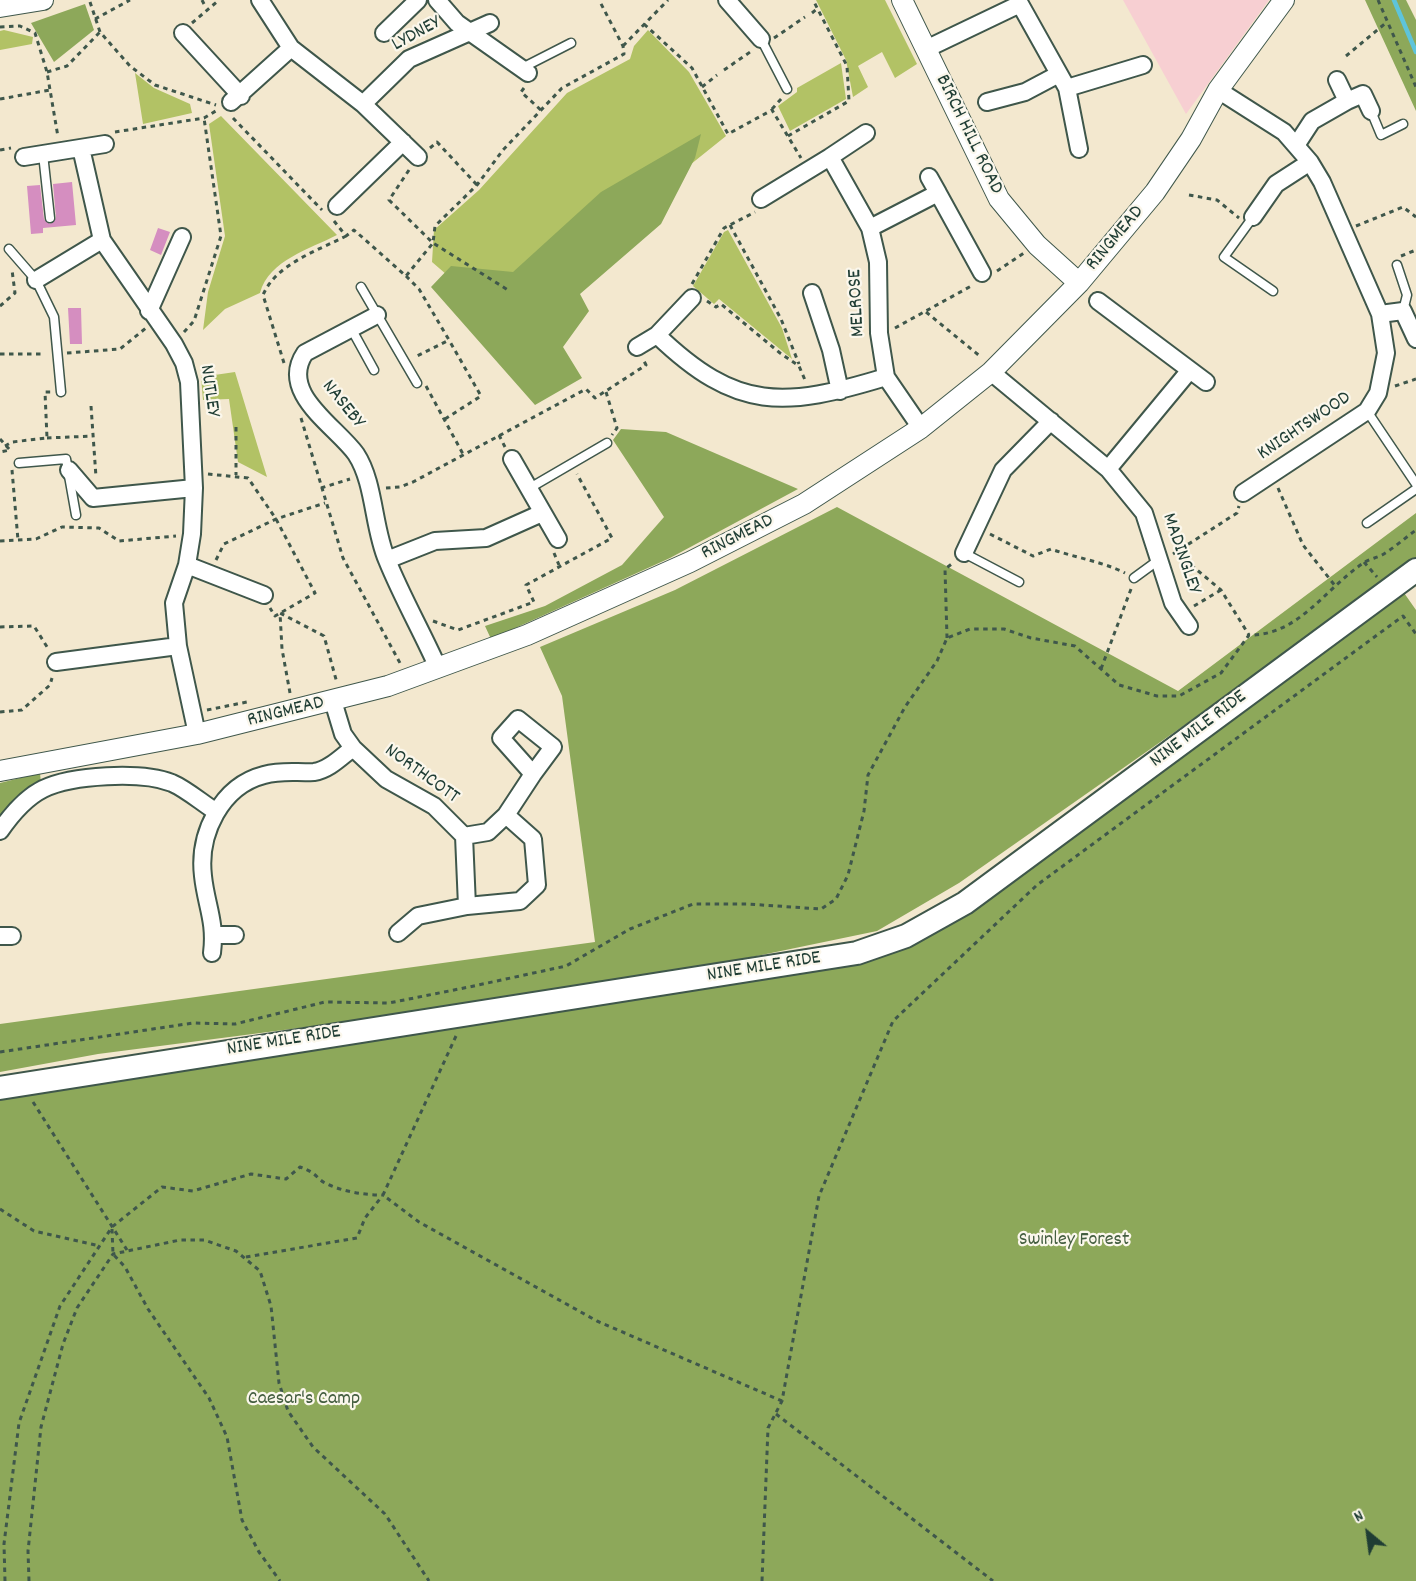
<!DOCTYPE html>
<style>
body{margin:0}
#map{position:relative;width:1416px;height:1581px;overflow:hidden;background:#f3e8cf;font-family:Dekko,sans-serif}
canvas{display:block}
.north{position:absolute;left:1338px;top:1503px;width:60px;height:60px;-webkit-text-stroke:4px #fbf7ec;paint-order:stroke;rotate:331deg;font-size:16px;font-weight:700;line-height:24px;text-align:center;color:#1f3d34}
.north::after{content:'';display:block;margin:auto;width:21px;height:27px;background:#1f3d34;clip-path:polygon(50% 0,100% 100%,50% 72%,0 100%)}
</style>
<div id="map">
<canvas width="1416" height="1581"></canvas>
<div class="north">N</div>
</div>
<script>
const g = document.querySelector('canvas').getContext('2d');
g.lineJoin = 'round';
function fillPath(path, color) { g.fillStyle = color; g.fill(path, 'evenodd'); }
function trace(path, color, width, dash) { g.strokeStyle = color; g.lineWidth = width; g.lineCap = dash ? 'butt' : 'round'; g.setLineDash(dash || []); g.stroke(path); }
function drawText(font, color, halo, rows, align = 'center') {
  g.font = font + ' Dekko,sans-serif'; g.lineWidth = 4.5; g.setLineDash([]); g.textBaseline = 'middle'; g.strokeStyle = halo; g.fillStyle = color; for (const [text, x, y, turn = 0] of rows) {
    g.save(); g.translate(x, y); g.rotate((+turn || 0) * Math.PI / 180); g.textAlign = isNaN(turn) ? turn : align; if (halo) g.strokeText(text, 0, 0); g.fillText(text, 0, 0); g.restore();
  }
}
fillPath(new Path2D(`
 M1123,0h146l-83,114z`), '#f7cfd2');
fillPath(new Path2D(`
 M816,0h69l32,64 -22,14 -13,-26 -24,14 10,21 -15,10 -7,-37z
 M4,30l29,7 -1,7 -32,6v-19z
 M648,30l41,42 37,64 -228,183 -66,-57 2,-32 45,-40 88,-97 63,-34 4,-13z
 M841,63l5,36 -56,32 -12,-25 19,-14v-4z
 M135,73l19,15 36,16 2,9 -49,11z
 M221,116l116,119c-27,14 -68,25 -77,58l-35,16 -22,21 5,-38 17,-56 -16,-112z
 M728,230l54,98 10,31 -73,-60 -5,5 -21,-18 31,-54z
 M235,372l32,105 -29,-15 -9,-63 -26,1 -2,-23z`), '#b2c265');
fillPath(new Path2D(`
 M1365,0h41l10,20v91z
 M85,4l9,26 -40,32 -23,-39z
 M701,134l-6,24 -34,66 -81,70 9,17 -26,36 19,31 -47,27 -104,-118 20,-21 62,6 88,-80z
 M621,429l45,3 132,57 -128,69 -179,81 -6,-13 60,-20 77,-41 42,-48 -51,-77z
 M837,507l341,184 238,-178v50l-457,320 -82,48 -284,59 -495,64 -98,18v-48l595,-82 -33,-246 -22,-49 135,-57z
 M1402,590l14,20v971h-1416v-484l738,-114 146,-28 61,-30z
 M40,773l1,10 -41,34v-34z`), '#8da85a');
trace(new Path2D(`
 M1394,0l22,52`), '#5ec4db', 4.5);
fillPath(new Path2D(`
 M72,182l4,43 -33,3v5l-12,1 -4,-48 13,-1 4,34 6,5 6,-6 -3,-34z
 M158,228l12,4 -9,23 -11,-5z
 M68,308h13l1,36h-12z`), '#d58ec0');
const service = new Path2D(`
 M761,39l26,50
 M522,68l49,-25
 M1371,111l10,24 22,-11
 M43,154l7,64
 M1253,217l-29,40 49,34
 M9,249l27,31 18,37 7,75
 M1397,265l10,30 -4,16
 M361,287l56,96
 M352,330l22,40
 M1367,411l49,73
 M19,463l47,-4 10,56
 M528,489l79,-46
 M1367,523l49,-34
 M964,553l55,29
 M1134,578l26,-19`);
const minor = new Path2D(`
 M260,0l31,48 72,56 55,53
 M437,0l20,23 71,50
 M727,0l34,39
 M183,33l58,63
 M384,33l34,-33
 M926,49l94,-45 47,84 12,61
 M1067,88l76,-23
 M1218,90l66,42 26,30 12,20 58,132 6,39 -8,40 -11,18 -124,82
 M1347,101l16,-7 8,17
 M231,102l60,-54
 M987,102l38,-10 34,-18
 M363,104l46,-45 81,-36
 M1297,144l15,-23 35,-20 -10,-21
 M81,148l21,92 72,104 10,19 5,19 5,106 -2,46 -5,31 -13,38 4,43 19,88
 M24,157l81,-13
 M830,157l36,-24
 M929,177l9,16
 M761,199l69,-42 40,71 8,34 1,71 7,44 35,51
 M337,206l66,-64
 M1253,217l23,-33 34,-22
 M870,228l68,-35 44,80
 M36,280l66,-40
 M812,293l19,57 9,41
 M692,298l-35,37c80,77 127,73 229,42
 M1098,301l108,81
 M149,311l33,-74
 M1380,314l23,-3 13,28
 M377,315l-72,38c-27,40 31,73 51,101 19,29 17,74 31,106 15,37 35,72 51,108
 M637,347l20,-12
 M991,372l117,97 36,44 29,90 16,23
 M512,459l46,80
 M1108,469l82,-99
 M69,470l24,28 101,-10
 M964,553l39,-83 48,-49
 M387,560l48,-19 51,-3 56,-25
 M187,565l77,30
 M56,662l122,-16
 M333,701l10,33 10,14 33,31 48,27 30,30 24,-4 18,-17 27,-41 -32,-36 17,-19 35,28 -20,27
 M0,831c11,-16 25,-33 43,-42 29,-14 98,-18 129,-6 14,6 29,19 43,28
 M464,836l3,70
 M398,933l20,-17 49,-10 53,-5 17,-16 -4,-46 -27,-24
 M214,935h21
 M0,936h12
 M212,953c4,-32 -6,-48 -9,-77 -5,-42 18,-90 61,-101 18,-5 33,-2 50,-3 15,-2 28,-16 39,-24`);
const tertiary = new Path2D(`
 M902,0l97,199 38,46 42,38
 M0,7l43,-7
 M0,771l197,-37 191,-48 139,-51 163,-73 114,-58 117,-76 70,-56 88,-89 76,-91 36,-53 27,-49 66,-90`);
const secondary = new Path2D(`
 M0,1088l857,-135 49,-17 59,-33 451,-333`);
trace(service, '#3f574b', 11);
trace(minor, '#3f574b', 20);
trace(tertiary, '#3f574b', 22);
trace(secondary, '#3f574b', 26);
trace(new Path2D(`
 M202,0l4,8
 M1378,0l38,87
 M90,2l10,30 30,34 25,19 61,20
 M812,13l6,-5
 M95,19l35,-19
 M192,23l27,-23
 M644,24l48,44 36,66 44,-24 29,48
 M0,27l20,-1 15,7 12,39 11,65
 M774,38l31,-21
 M623,46l45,-46
 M1346,56l41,-34
 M724,70l29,-20
 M47,72l20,-6 33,-34
 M702,87l15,-12
 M524,88l-3,4 21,19
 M0,99l50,-9
 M772,109l10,-11
 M233,118l89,92
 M115,132l89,-14 15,-9
 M788,136l61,-35 -2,-35 -34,-66
 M430,148l7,-6 40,43
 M0,150l11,-2
 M409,170l-20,30 44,43 75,47
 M1189,195l28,5 22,18
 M334,221l12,15 8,-6 52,46 27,-33 2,-17 42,-41 26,-35 59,-62 62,-34 -1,-8 -24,-46
 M730,225l51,94 18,45
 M1356,226l47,-19 13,10
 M1401,256l15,-6
 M997,271l27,-18
 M406,276l13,13 30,51 -34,17
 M692,284l32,-56 31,-16
 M707,301l9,6 5,-3 59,49 19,13 6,14
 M0,306l15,-13 -3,-23
 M926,312l55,45
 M895,328l78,-43
 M184,332l10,-11 27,-85 -17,-118
 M67,353l53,-4 26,-21
 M0,354h45
 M284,363l-21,-68c13,-31 54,-44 83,-59
 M426,386l37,68
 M1395,386l21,-7
 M606,392l11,36 -5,7
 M91,406l5,71
 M301,418l42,140 57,105
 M445,419l36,-23 -32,-56
 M236,427v48
 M499,435l6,12
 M47,438l46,-2
 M0,439l10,11 -10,2
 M5,446l7,-4 35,-4 -2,-46h7
 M12,470l6,70
 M208,474l40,4 28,41 39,74 -40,23 -5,-8
 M321,488l29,-9
 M386,488l14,-1 13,-5 173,-93 9,9 51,-33 -2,-4
 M1278,488l25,57 33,42
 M990,534l43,22 18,-7c25,9 50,12 74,24
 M0,541l36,-2 26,-12 37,1 20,13 57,-5
 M554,553l5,12
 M1173,554l64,-41 2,-7
 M216,560l8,-16 52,-25 49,-16
 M1364,562l13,15
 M1191,565l30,25 28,45
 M1194,606l27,-16
 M433,621l25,9 76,-28 -8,-17 86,-47 -35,-64
 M0,627l34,-1 15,24
 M947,638l-2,-69 8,-6
 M1101,669l30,-80
 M290,693l-8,-44 -2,-36 44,23 13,47
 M207,710l40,-8
 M0,712l22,-2 28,-25 2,-7
 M456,1036l-73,159 36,27 178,99 185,80
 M0,1052l193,-29 42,1 90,-22 64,1 80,-16 97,-21 64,-37 63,-25h54l74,5 15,-10 12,-24 16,-64 4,-36 37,-68 32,-46 10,-23 23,-9h34l27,9 44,8 44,39 38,11h22l42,-23 28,-38c50,1 77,-48 116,-73 5,-3 11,-4 17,-7 12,-7 23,-17 34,-25
 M33,1102l94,148
 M0,1209l34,22 66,15
 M112,1229l1,25 12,13 23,42 61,89 18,39 15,83 17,32 21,29
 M246,1257l111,-19 8,-20 18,-23
 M776,1414l217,167
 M5,1581l-1,-37 15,-121 41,-117 52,-79 50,-40 31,4 58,-17 35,5 14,-12c18,6 16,12 27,17 17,8 38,11 56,11
 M29,1581l-1,-30 13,-124 22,-83 14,-36 36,-54 67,-14h24l32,11 24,20 11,35 8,77 9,28 25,36 72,67 44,67
 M762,1581l6,-153 14,-27 37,-205 74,-175 144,-136 366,-269 13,18`), '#3f574b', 3, [4.5, 4.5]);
trace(service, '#fff', 8);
trace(minor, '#fff', 16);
trace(tertiary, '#fff', 20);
trace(secondary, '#fff', 22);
drawText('20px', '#1f3d34', '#fbf7ec', [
 ["LYDNEY",417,35,-29],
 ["BIRCH HILL ROAD",968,135,64],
 ["RINGMEAD",1116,239,-50],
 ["MELROSE",858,303,-93],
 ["NUTLEY",208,391,82],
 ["NASEBY",342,405,51],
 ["KNIGHTSWOOD",1305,427,-34],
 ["RINGMEAD",738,538,-27],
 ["MADINGLEY",1180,554,71],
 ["RINGMEAD",286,713,-14],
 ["NINE MILE RIDE",1199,730,-37],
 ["NORTHCOTT",421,775,36],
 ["NINE MILE RIDE",764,968,-9],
 ["NINE MILE RIDE",284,1042,-9]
]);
drawText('20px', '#445e40', '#fbf7ec', [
 ["Swinley Forest",1074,1241],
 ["Caesar's Camp",304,1400]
]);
</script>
